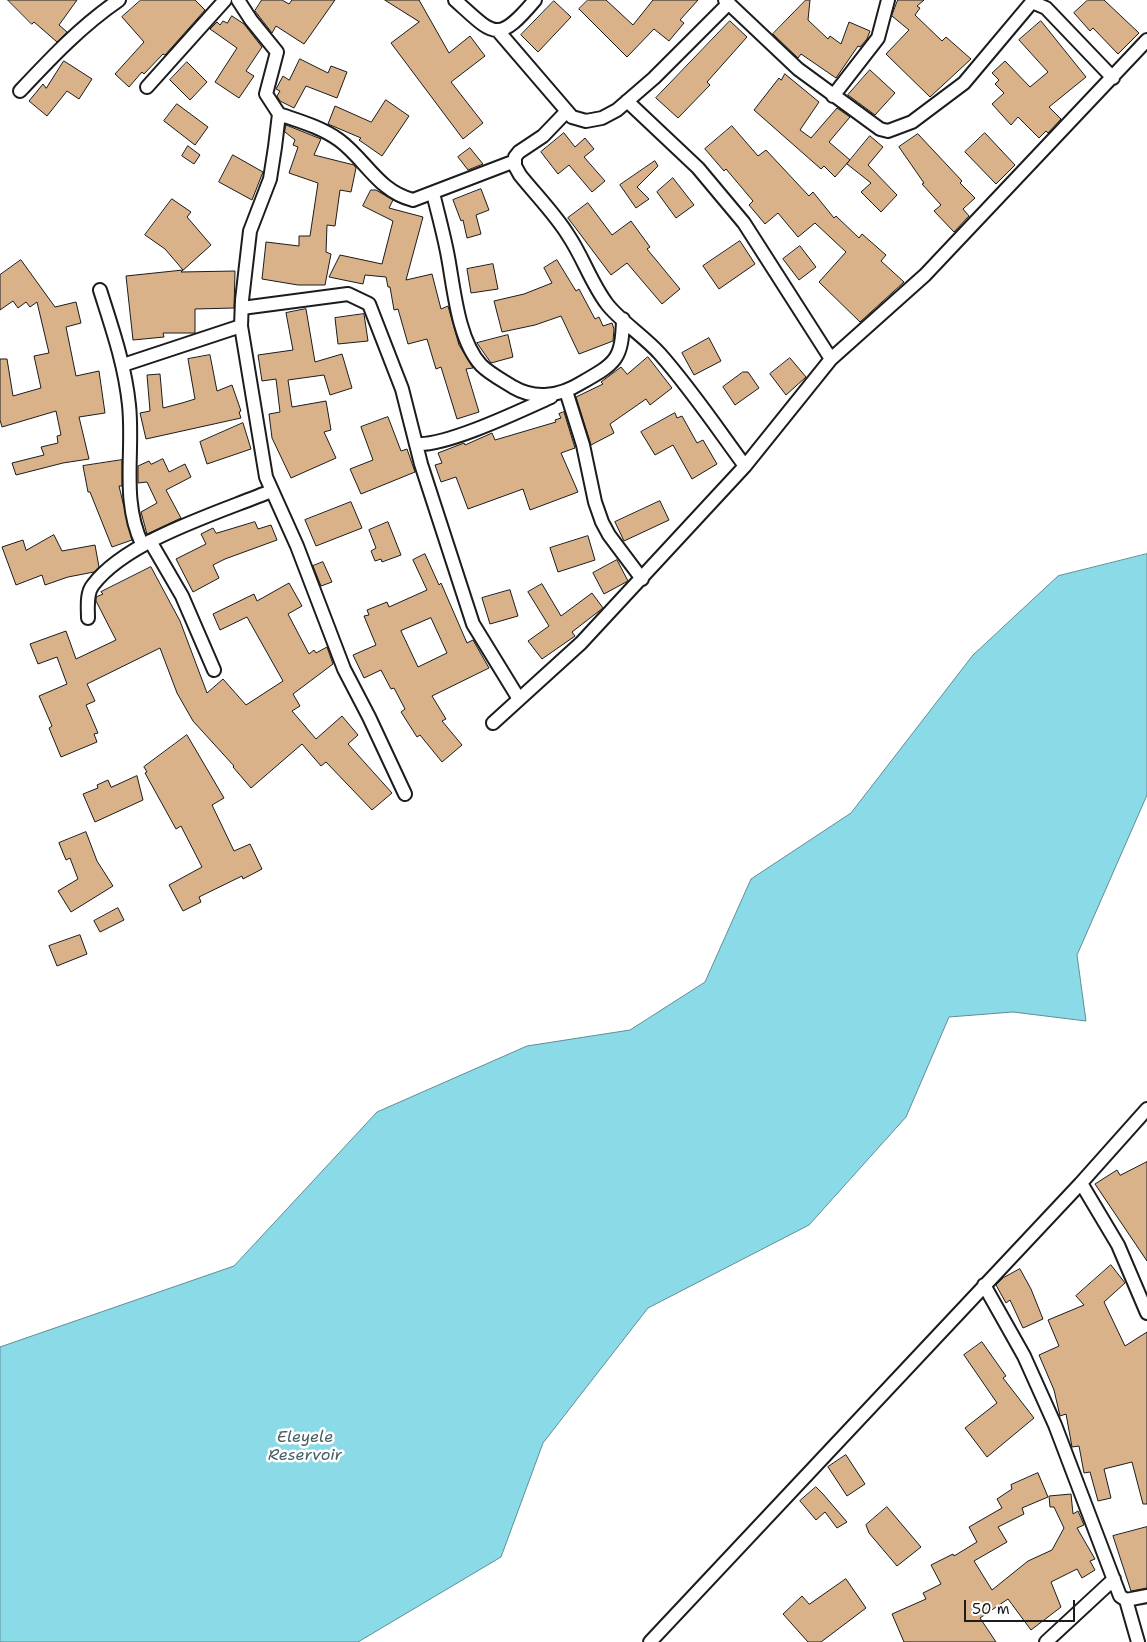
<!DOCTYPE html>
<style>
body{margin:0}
#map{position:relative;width:1147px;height:1642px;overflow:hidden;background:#fff;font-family:"Shantell Sans",sans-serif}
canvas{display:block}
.scale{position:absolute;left:964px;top:1600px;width:111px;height:22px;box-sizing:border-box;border:2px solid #1c1c1c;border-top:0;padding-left:6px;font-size:15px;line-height:18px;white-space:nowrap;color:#1c1c1c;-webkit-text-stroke:4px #fff;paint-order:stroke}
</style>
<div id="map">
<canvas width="1147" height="1642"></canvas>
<div class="scale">50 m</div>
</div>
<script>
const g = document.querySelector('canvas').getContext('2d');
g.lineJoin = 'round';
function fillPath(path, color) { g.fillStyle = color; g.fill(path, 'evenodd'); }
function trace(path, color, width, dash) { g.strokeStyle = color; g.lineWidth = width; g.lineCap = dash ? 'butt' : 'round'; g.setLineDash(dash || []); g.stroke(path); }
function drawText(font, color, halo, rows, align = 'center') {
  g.font = font + ' "Shantell Sans",sans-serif'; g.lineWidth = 5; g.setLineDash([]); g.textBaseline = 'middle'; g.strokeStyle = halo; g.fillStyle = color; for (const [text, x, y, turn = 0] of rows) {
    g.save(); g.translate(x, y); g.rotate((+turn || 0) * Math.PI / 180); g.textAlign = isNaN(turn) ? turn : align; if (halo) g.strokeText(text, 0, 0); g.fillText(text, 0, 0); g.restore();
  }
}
const water = new Path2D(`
 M1147,554v241l-70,160 9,66 -73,-9 -64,5 -43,100 -97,108 -161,83 -105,135 -42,114 -143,85h-358v-295l234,-81 143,-154 150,-66 103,-16 75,-48 46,-103 100,-66 122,-158 85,-79z`);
fillPath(water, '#8bdae7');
trace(water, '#5f8e96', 1);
const building = new Path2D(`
 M8,0h69l-18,25 8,7 -10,10 -23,-20 -2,2z
 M141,0h54l10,10 -40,45 -2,-1 -19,20 -2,-2 -13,15 -14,-13 29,-32 -22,-25z
 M262,0h20l7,4 3,-4h43l-31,44 -28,-18 -4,7 -17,-22z
 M385,0h34l30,53 21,-17 15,20 -34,26 32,41 -20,16 -72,-96 28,-21z
 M588,0h18l27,25 20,-25h45l-18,20 4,3 -15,18 -15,-12 -27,28 -48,-48z
 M806,0h4l-2,20 20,19 2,-3 11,8 8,-22 21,9 -3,8 -7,8 -2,-1 -22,32 -35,-24 -3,4 -25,-24z
 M898,0h26l-7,6 3,2 -5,7 27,26 4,-4 25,22 -41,38 -44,-43 23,-24 -17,-14z
 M1088,0h16l35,33 -21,21 -25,-26 -3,3 -16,-18z
 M554,1l17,16 -33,35 -17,-17z
 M232,16l12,8 18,23 -16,24 8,5 -15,22 -24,-16 22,-34 -27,-19 7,-7 3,3 3,-4 4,2z
 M730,21l17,16 -40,45 3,3 -32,33 -22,-20z
 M1041,21l45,56 -37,30 12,12 -13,14 -2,-2 -7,7 -21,-21 -7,8 -19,-21 12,-11 -9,-9 4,-4 -7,-7 13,-12 25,26 18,-15 -29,-32z
 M300,59l28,14 3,-7 16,6 -10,26 -31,-12 -12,22 -14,-7 -3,-5 3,-5 -4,-2 7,-13 6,4z
 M64,61l28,18 -13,20 -12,-8 -20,25 -18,-15 14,-17 3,4z
 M187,62l20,20 -17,18 -20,-20z
 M870,70l25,23 -20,22 -27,-20z
 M785,74l34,28 -19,28 11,8 26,-30 13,9 -21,25 21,18 -15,17 -11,-11 -3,3 -67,-59 25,-32 2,2z
 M386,100l23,16 -27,40 -23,-16 2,-2 -33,-14 7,-18 36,16z
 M177,104l31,23 -13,18 -31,-24z
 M286,125l35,14 -7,16 40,10 2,3 -5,24 -11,-2 -5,36 -8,-1 -1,27 5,2 -6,31h-27l-36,-6 4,-37 33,4v-10h11l8,-53 -29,-10 9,-26 -5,-2 2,-5 -10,-8z
 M732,126l26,30 8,-6 43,46 4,-4 21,26 2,-2 23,22 3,-4 24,21 -5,6 23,21 -44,40 -41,-40 27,-30 -31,-29 -17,14 -20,-24 -13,11 -16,-19 4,-4 -27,-32 -2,2 -19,-22z
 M564,133l11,14 10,-9 9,11 -10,8 21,24 -13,11 -23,-27 -11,9 -17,-22z
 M985,133l30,32 -19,19 -31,-32z
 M918,134l44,47 -2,2 15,15 -12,11 6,7 -15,16 -20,-21 7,-6 -19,-21 2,-1 -25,-36z
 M870,136l13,11 -15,18 29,30 -16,17 -20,-20 10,-9 -24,-19z
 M188,146l12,9 -6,9 -12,-8z
 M470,148l13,16 -15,6 -10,-13z
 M233,155l30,17 -11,28 -33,-18z
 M655,161l3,5 -21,21 12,12 -13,9 -16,-23z
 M673,178l21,27 -18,13 -19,-26z
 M481,189l8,21 -13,5 5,19 -14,4 -4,-18 -2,1 -8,-21z
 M371,190h5l17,10 -4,8 34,9 -17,63 26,-6 9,35 7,-3 11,39 14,23 -7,1 13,43 -22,7 -16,-52 -5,2 -9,-30 -19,5 -10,-35 -4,1 -4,-23h-2l-2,-10 -21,-2 -2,9 -34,-7 11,-22 42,9 11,-43 -30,-15z
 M172,199l19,13 -4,5 24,28 -30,27 54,-1 -1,37 -39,1v24h-32l1,4 -31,3 -7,-64 57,-6 -18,-21 -20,-14z
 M588,203l24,32 19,-14 19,26 -3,2 33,40 -18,15 -35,-41 -16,12 -43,-57z
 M740,241l15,23 -36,25 -16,-23z
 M800,246l16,21 -17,13 -16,-21z
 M21,260l34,47 21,-5 5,21 -15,4 10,49 23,-5 6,42 -26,4 10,42 -26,4 -47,12 -4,-12 32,-8 -3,-8 17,-4 -1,-7 4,-1 -5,-24 -54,16 -2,-7v-61h7l6,37 28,-8 -7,-32 15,-3 -12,-51 -7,5 -4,-5 -8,6 -5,-7 -13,9v-35z
 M557,260l19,31 3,-2 16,30 4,-2 4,9 9,-3 2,6 -1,12 -34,13 -18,-38 -26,9 -33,7 -8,-31 30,-7 28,-11 -8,-15z
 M493,264l5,25 -27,4 -4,-24z
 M306,309l9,53 27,-8 10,34 -22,7 -6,-20 -36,5 4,27 34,-6 5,29 -7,2 12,26 -45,20 -19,-40 -3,-24 11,-2 -4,-33 -14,2 -4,-26 35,-5 -7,-37z
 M364,314l4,27 -30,3 -3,-26z
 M508,335l5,22 -22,6 -14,-20z
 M709,338l12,23 -27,14 -12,-22z
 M210,355l7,36 15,-6 9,26 -2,1 2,6 -95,21 -6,-26 10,-2 -3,-36 13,-1 3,34 19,-5 13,-4 -7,-40z
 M648,357l24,31 -22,17 -4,-6 -36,25 4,9 -23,12 -15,-48 27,-13 -2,-2 20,-15 6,7z
 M790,358l16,19 -20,18 -16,-21z
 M743,372h5l11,16 -24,17 -12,-18z
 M564,412l11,36 -14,5 17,39 -48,18 -7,-21 -55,20 -12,-32 -15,5 -6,-17 7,-2 -4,-10 26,-10 1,2 27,-12 3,7 61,-18 -1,-2 6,-2 -2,-4z
 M675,413l2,5 5,-2 15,27 6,-3 14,24 -25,15 -19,-34 -18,10 -14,-23z
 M388,417l13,34 6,-2 8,23 -54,22 -11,-25 23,-9 -12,-33z
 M243,423l8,26 -44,15 -7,-22z
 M163,459l6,13 16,-8 6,13 -25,13 15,28 -34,16 -6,-22 16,-9 -10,-21 -9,1v-17l11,-5 2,3z
 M122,460v26h-3l13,54 -20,7 -22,-55h-2l-5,-26z
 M660,501l9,19 -45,21 -9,-19z
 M351,502l11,26 -46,18 -11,-26z
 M255,522l3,7 13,-4 6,15 -52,19 -12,6 6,13 -26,14 -17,-33 30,-15 -5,-10 12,-6 3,5z
 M388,522l13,33 -19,7 -1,-3 -6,2 -4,-10 5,-3 -7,-18z
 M54,535l8,16 33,-6 4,22 -5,5 -26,5 -23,8 -3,-10 -26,10 -14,-38 21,-7 3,10z
 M588,536l7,24 -37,12 -8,-24z
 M425,554l14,31 2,-2 26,60 6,-3 16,28 -57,28 14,23 -4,2 20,24 -20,17 -22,-27 -3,2 -16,-25 4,-3 -11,-21 -3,1 -10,-19 -17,8 -11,-23 23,-10 -12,-29 5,-1 -2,-5 20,-8 2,5 38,-17 -14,-30zM431,618l16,35 -29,14 -17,-36z
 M617,560l11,21 -24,13 -11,-21z
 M323,562l9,20 -11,4 -8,-20z
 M151,567l29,54 27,72 16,-14 23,26 37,-24 -36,-64 -27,13 -7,-16 41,-20 3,7 32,-18 13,23 -14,8 21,40 5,-4 2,3 11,-6 6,17 -40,30 7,12 -8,5 24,28 26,-23 16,19 -10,9 44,49 -20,17 -46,-48 -5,4 -19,-22 -51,44 -18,-21 1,-1 -41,-45 -16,-28 -17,-45 -73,36 8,17 -9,4 12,28 -4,1 3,8 -36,15 -12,-29 3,-2 -13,-30 28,-12 -10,-27 -19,7 -8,-20 36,-13 10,28 40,-19 -20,-39v-4l7,-3 -2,-2z
 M542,584l19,32 31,-23 11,15 -31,24 3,4 -33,23 -14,-18 21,-15 -21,-34z
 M510,590l8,26 -28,8 -8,-26z
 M187,735l37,63 -12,7 22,46 16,-7 12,25 -19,10 -1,-3 -43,21 2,5 -18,9 -14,-26 33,-18 -21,-41 -5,3 -31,-56 2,-1 -3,-5z
 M137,776l6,24 -48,22 -12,-28 15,-6 -1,-3 11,-5 3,7z
 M86,832l11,29 16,25 -42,26 -13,-21 20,-12 -8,-21 -4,2 -7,-17z
 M118,908l6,12 -24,12 -6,-11z
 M80,935l7,19 -30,12 -8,-20z
 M1147,1162v99l-52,-77 22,-14 3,5z
 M1111,1265l14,18 -21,19 21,44 22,-14v172h-4l-11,-42 -28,7 7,29 -13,3 -8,-29 -6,1 -5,-27 -7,1 -6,-33 -6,2 -6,-26 -15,-35 20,-9 -11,-26 36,-15 -8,-9z
 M1020,1269l11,20 12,30 -20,9 -13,-28 -4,3 -10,-18 7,-7z
 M982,1342l24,34 -3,2 31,40 -47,39 -22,-29 32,-25 -33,-48z
 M846,1455l19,29 -18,12 -19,-29z
 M1038,1473l10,24 -26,11 2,6 -26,13 9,15 -33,19 18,29 36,-29 24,-11 12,-22 -10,-21h-4l-1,-11 22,-2 2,20 5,-3 6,14 -7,3 18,31 -5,2 5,9 -13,8 -5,-9 -26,13 10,25 -30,23 -23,-31 -28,19 16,24h-92l-12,-28 34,-15 -3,-6 18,-9 -10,-19 22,-11 1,2 23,-14 -8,-15 33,-19 -5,-9 15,-10 -1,-4z
 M816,1487l7,7 24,28 -10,6 -12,-16 -9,8 -16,-19z
 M887,1507l34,40 -24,19 -28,-33 -3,-8z
 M1147,1527v61l-16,3 -18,-55z
 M846,1579l20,29 -45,34h-13l-25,-28 19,-18 7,8z`);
fillPath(building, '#d9b28a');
trace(building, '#1c1c1c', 1);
const minor = new Path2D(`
 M238,0l13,20 26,32 -11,42 13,20 -4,33 -5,32 -20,52 -8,69 -1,26 25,151 31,69 47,123 25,48 36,77
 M455,0c39,35 42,45 80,0
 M725,0l73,69 82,60 8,2 24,-9 52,-39 68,-81 14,6 67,70
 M499,32l73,85 14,4 16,-3 15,-8 37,-32 75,-75
 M147,87l78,-87
 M20,91c31,-33 61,-65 99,-91
 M833,96l45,-58 10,-38
 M627,101l71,67 46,55 87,136
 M567,111l-24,25 -24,16 -4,5v9l5,9c16,20 35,39 48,60 15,22 23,48 39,69 12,16 38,33 53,50 31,35 57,74 85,112
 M279,114c20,7 42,13 60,26 27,20 39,51 74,60l102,-39
 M433,193c5,21 11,42 15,64 6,32 10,83 33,108 9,9 21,15 32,22 22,13 47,9 68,-4 35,-20 41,-23 42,-64
 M100,290c12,38 25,75 29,115 5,47 -8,95 13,139
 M242,308l106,-14 21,10 33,85 19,75 52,160 46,75
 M123,365l118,-39
 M566,391l17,54 12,57 7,20 7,13 33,44
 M416,444c29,3 106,-34 135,-47
 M150,541l32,55 32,74
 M88,618c0,-10 -2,-25 5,-33 34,-45 125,-72 178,-94
 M493,723l88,-80 164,-177 86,-107 94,-84 222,-235
 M1081,1183l37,62 29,68
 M984,1285l40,71 31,69 65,171 6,4 21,-4
 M1126,1600l12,42
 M650,1642l431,-459 66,-74
 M1046,1642l68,-63`);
trace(minor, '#1c1c1c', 16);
trace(minor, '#fff', 12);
drawText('italic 16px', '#435e63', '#fff', [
 ["Eleyele",305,1438],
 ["Reservoir",305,1456]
]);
</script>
